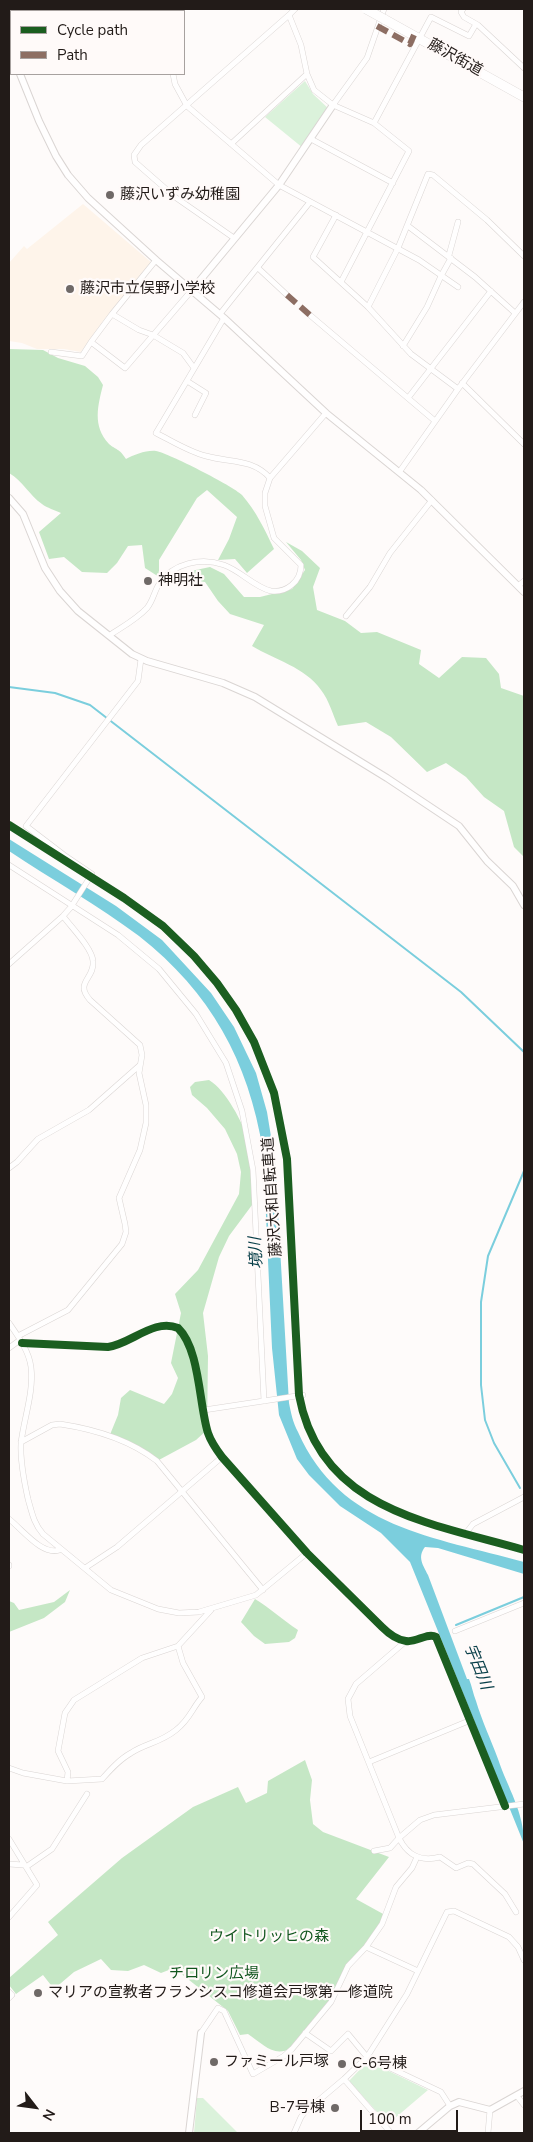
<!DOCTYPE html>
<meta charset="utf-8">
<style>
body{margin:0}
#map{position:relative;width:533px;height:2142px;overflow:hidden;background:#fefbfa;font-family:"Nunito Sans",sans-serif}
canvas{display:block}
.frame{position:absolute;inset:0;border:10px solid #221b18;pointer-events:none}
.legend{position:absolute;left:10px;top:10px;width:175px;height:65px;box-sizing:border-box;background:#fffaf9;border:1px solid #a7a19f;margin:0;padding:6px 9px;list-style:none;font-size:15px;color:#221b18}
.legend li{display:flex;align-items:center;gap:10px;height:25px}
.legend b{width:25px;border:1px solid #a7a19f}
.north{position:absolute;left:10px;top:2082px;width:50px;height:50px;-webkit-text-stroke:4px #fffaf9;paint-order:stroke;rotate:120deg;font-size:14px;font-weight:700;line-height:20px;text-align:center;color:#221b18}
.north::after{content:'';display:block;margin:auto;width:18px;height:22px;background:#221b18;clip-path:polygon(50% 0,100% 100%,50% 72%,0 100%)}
.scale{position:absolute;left:360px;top:2110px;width:98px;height:22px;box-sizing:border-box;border:2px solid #221b18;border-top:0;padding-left:6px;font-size:15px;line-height:18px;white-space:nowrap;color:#221b18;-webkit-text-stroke:4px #fffaf9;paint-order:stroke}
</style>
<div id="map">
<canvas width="533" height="2142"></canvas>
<div class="frame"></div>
<ul class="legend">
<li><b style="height:6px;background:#1b5e20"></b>Cycle path</li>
<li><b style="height:6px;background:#8d6e63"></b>Path</li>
</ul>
<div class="north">N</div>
<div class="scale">100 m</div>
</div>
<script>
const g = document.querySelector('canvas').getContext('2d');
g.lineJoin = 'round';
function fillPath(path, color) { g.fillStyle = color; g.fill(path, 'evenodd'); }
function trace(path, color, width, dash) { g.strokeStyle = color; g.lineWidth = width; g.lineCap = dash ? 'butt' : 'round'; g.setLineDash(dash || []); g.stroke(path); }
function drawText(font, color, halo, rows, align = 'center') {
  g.font = font + ' "Nunito Sans","Noto Sans JP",sans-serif'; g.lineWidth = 4.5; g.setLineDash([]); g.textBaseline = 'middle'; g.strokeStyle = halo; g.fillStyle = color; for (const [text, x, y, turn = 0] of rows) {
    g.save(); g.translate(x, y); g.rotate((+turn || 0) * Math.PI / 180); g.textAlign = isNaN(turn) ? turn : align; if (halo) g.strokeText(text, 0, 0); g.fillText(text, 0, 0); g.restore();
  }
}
fillPath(new Path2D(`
 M83,204l69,59 -43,53 -3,1 -25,35 -17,-3h-27l-15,-6 -13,-2v-78l15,-17 3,3z`), '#fef4ea');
fillPath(new Path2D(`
 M305,81l8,13 17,16 -27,38 -38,-31z
 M366,2063h6l56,27 -40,34 -39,-43z
 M197,2098h6l35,35h-44z`), '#dbf2db');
fillPath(new Path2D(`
 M9,349l34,1 15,8 27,8 13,11 5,8c-5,20 -11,41 6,59 7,6 10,4 17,15 8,-4 20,-9 30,-8 12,2 77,35 86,44 14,16 23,35 32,54l-27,24 -12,-14 -17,1 11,-21 8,-22 -30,-27 -10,8 -38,62v17l-14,-9 -3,-23 -14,1 -11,17 -10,10 -25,-1 -18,-15 -15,2 -10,-27 22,-19c-6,-3 -14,-5 -19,-9 -13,-9 -19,-23 -33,-31z
 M286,542l16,9 18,17 -7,19 4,23 28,11 16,12 16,-1 44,18 -2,14 20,14 23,-21 24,1 13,16 2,14 23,8v161l-10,-10 -10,-36 -20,-14 -18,-20 -20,-14 -19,9 -36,-35 -25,-15 -28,4c-5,-11 -9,-26 -17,-36 -16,-23 -46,-30 -69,-44l12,-21 -34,-11 -12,-13 -13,-19 -13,-2 -1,-9 19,-4 14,7 20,23h16l32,-8 13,-19 -4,-10z
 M209,1080c17,10 34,43 40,62 5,17 4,42 6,59l-26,35 -10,21 -16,56 5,43 -1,74 -11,10 -39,21 -14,-11 -34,-13 9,-22 3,-17 9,-8 34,14 8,-10 6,-16 -7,-15 10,-50 -6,-19 23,-24 14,-26 27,-50 2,-22 -4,-18 -12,-25 -18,-21 -15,-13 -2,-8 5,-5z
 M70,1590l-5,12 -21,16 -35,14v-31l5,2 5,7 35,-8z
 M255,1599c15,9 28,21 43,31l-3,8 -6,4 -24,2 -11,-8 -13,-14z
 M305,1760l7,20 -2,20 3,24 10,8 66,25 -33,42 29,16 -3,9 -34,42 -17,36 -40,46c-17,10 -28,-4 -43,-14l-8,1 -12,-24 -54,-43 -13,5 -17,-8 -16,6 -17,-1 -10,-11 -27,13 -20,17 -11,-14 -27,19 -7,-9v-7l49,-43 -10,-13 74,-64 71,-51 45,-20 8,16 21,-10 1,-12z`), '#c5e7c5');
fillPath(new Path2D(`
 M9,839l107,67 46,34 49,53 23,34 22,46 11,39 8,49 14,242c2,10 4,20 9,29 42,96 137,105 226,130v12l-86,-26 -13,-1c-8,10 -2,18 3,28l39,104h2c3,7 4,15 7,22 6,20 15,39 22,58 10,30 26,52 26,85l-114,-282 -29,-29 -41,-27 -31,-31 -12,-16 -18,-44 -7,-67 -9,-198c-15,-90 -52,-157 -124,-214 -40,-30 -88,-57 -130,-85z`), '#7bcedd');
trace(new Path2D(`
 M9,687l46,6 35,12 371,287 63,60
 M520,1488l-26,-45 -9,-23 -4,-35v-83l7,-46 36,-85
 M456,1625l68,-28`), '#7bcedd', 2);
const minor = new Path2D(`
 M79,9l1,2
 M163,9l1,2
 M295,9l-6,6 12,30 6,29 7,16 19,15 41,18 35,28 -68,131
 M463,9l-2,3 3,5 14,8 46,43
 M116,11l4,-2
 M173,74l2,10 12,22 92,79 140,75 39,27
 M333,105l34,-47 17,-49
 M374,123l57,-106 38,19 7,-12
 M311,139l82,44
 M231,144l76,-70
 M336,215l-23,42 55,50 43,47 47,35
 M408,226l67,51 40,36
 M234,238l-59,-41 -40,-35 -1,-7 7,-10 148,-130
 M449,255l9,-33
 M156,260l-44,54 27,16 14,5 30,18 11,15
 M258,268l29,27
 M368,307l30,-59 30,-74 5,1 54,45 37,36
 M220,314l90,-112
 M311,316l124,105
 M224,318l-68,115c16,8 33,19 50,23 24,7 46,2 64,22
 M91,342l21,-28
 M403,346l24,-39 14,-31 10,-18
 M51,352l31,4 9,-14 34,26 67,-78
 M187,381l19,12 -11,22
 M462,383l62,61
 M408,398l83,-107
 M400,471l58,-82 66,-87
 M518,586l6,-5
 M346,616l24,-29 20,-34 42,-53
 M110,635c12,-8 27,-16 37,-27 6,-7 7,-16 12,-24 14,-21 42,-27 65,-19 17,6 30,22 47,26 15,2 30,-9 30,-26l-27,-27 -9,-32v-13l5,-15 56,-65
 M9,865l109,70 41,34 37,45 30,49 16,48 11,59 11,231
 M9,964l54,-48 8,-9 21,-33 -28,-19 -38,-29 112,-145 3,-22
 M9,1168l8,-6 21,-23 51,-29 51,-45
 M9,1323c9,13 20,28 22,44 3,25 -7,51 -10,76 -1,19 3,38 7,56 4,14 6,25 15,35l68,56 47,19 21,4 20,-1 57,-17 51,-42
 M18,1336l50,-26 54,-66 4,-12 -1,-8 -6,-26 21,-48 6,-27v-18l-7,-32 3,-18 -2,-10 -50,-45c-16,-18 5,-21 3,-39 -1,-13 -22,-34 -30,-45
 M22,1343l86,4c23,-3 46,-29 70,-19 22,21 21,77 30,105 3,9 8,16 14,24l85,96 75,74c6,6 15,13 24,14 10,2 22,-9 30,-4l69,169
 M9,1348l11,-8
 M204,1410l99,-15
 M21,1442l31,-17 8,-1c33,5 70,16 97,37l106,129
 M9,1519c14,11 33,37 51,31
 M466,1533l7,-9 51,-27
 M9,1565v1
 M85,1568l32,-21 105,-90
 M455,1631l69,-28
 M369,1762l102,-42
 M9,1768l14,5 44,8 1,-9 -10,-21 7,-38 9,-13 68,-42 36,-12 33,-36
 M67,1781l35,-2c9,-10 18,-20 29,-26 15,-10 29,-10 45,-23 14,-11 15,-20 26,-33l-19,-34 -5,-17
 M9,1839l28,46 -28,32
 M374,1851l16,-3 9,-10 -49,-122 -2,-17 8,-15 50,-43
 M9,1864l14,1
 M26,1867l26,-18 35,-55
 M516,1912l-11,-18 -32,-30 -5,-1 -12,5 -16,-11c-19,5 -32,-1 -41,-19l21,-18 14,-5 90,-11
 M366,1947l52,24
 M9,1992l3,3 -3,3
 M201,2033l17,-25 6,3 29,63 31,-18 8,-7 39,-47 17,-36 18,-19 16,-23 14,-37 16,-19 5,-11
 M305,2033l26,18 17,-17 19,23 74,35 9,14
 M344,2079l47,54
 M517,2096l7,9
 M294,2133l7,-16 4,-5 39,-33 23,-22 40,-63 40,-82 7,-1 55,26 9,10 6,13
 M488,2133l2,-23`);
const tertiary = new Path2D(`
 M9,46l2,6
 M20,74l19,47 17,35 12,19 20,23 68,62 68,58 102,95 95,77 103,102
 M192,290l87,-105 54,-80
 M9,498l14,16 22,54 15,23 18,20 54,43 15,7 76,22 32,14 132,81 72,48 28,35 26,25 11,19
 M189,2133l12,-100
 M418,2133l32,-27 9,-4 31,8 34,-19`);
const trunk = new Path2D(`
 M384,19l140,78`);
trace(minor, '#dad5d3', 6);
trace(tertiary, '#dad5d3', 8);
trace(trunk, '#dad5d3', 10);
trace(minor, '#fffefe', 5);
trace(tertiary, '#fffefe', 6);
trace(trunk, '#fffefe', 9);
const trunkBridge = new Path2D(`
 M366,9l18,10`);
trace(trunkBridge, '#dad5d3', 10, []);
trace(trunkBridge, '#fffefe', 9);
trace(new Path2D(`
 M377,26l33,18 4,-9
 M287,295l24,21`), '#8d6e63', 6, [12, 6]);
trace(new Path2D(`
 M9,825l115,73 39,28 31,30 23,27 19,27 18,32 20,51 13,66 12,236c21,115 132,128 225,155
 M22,1343l86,4c23,-3 46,-29 70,-19 22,21 21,77 30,105 3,9 8,16 14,24l85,96 75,74c6,6 15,13 24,14 10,2 22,-9 30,-4l69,169`), '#1b5e20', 8);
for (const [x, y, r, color] of [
 [110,195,5,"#6f6967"],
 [70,289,5,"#6f6967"],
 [148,581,5,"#6f6967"],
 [38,1993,5,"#6f6967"],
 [214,2062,5,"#6f6967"],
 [342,2064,5,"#6f6967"],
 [335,2108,5,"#6f6967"]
]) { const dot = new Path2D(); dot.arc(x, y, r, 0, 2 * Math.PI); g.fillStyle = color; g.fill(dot); trace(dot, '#fffaf9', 2); }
drawText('15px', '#221b18', '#fffaf9', [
 ["藤沢街道",455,58,29],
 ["藤沢大和自転車道",273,1197,-94]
]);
drawText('15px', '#221b18', '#fffaf9', [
 ["藤沢いずみ幼稚園",120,195],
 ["藤沢市立俣野小学校",80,289],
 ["神明社",158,581],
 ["マリアの宣教者フランシスコ修道会戸塚第一修道院",48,1993],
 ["ファミール戸塚",224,2062],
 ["C-6号棟",352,2064],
 ["B-7号棟",325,2108,"right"]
], 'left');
drawText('15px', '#11561e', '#fffaf9', [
 ["ウイトリッヒの森",269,1937],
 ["チロリン広場",214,1974]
]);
drawText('italic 16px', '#073e48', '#fffaf9', [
 ["境川",257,1253,-93],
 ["宇田川",477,1667,68]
]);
</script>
